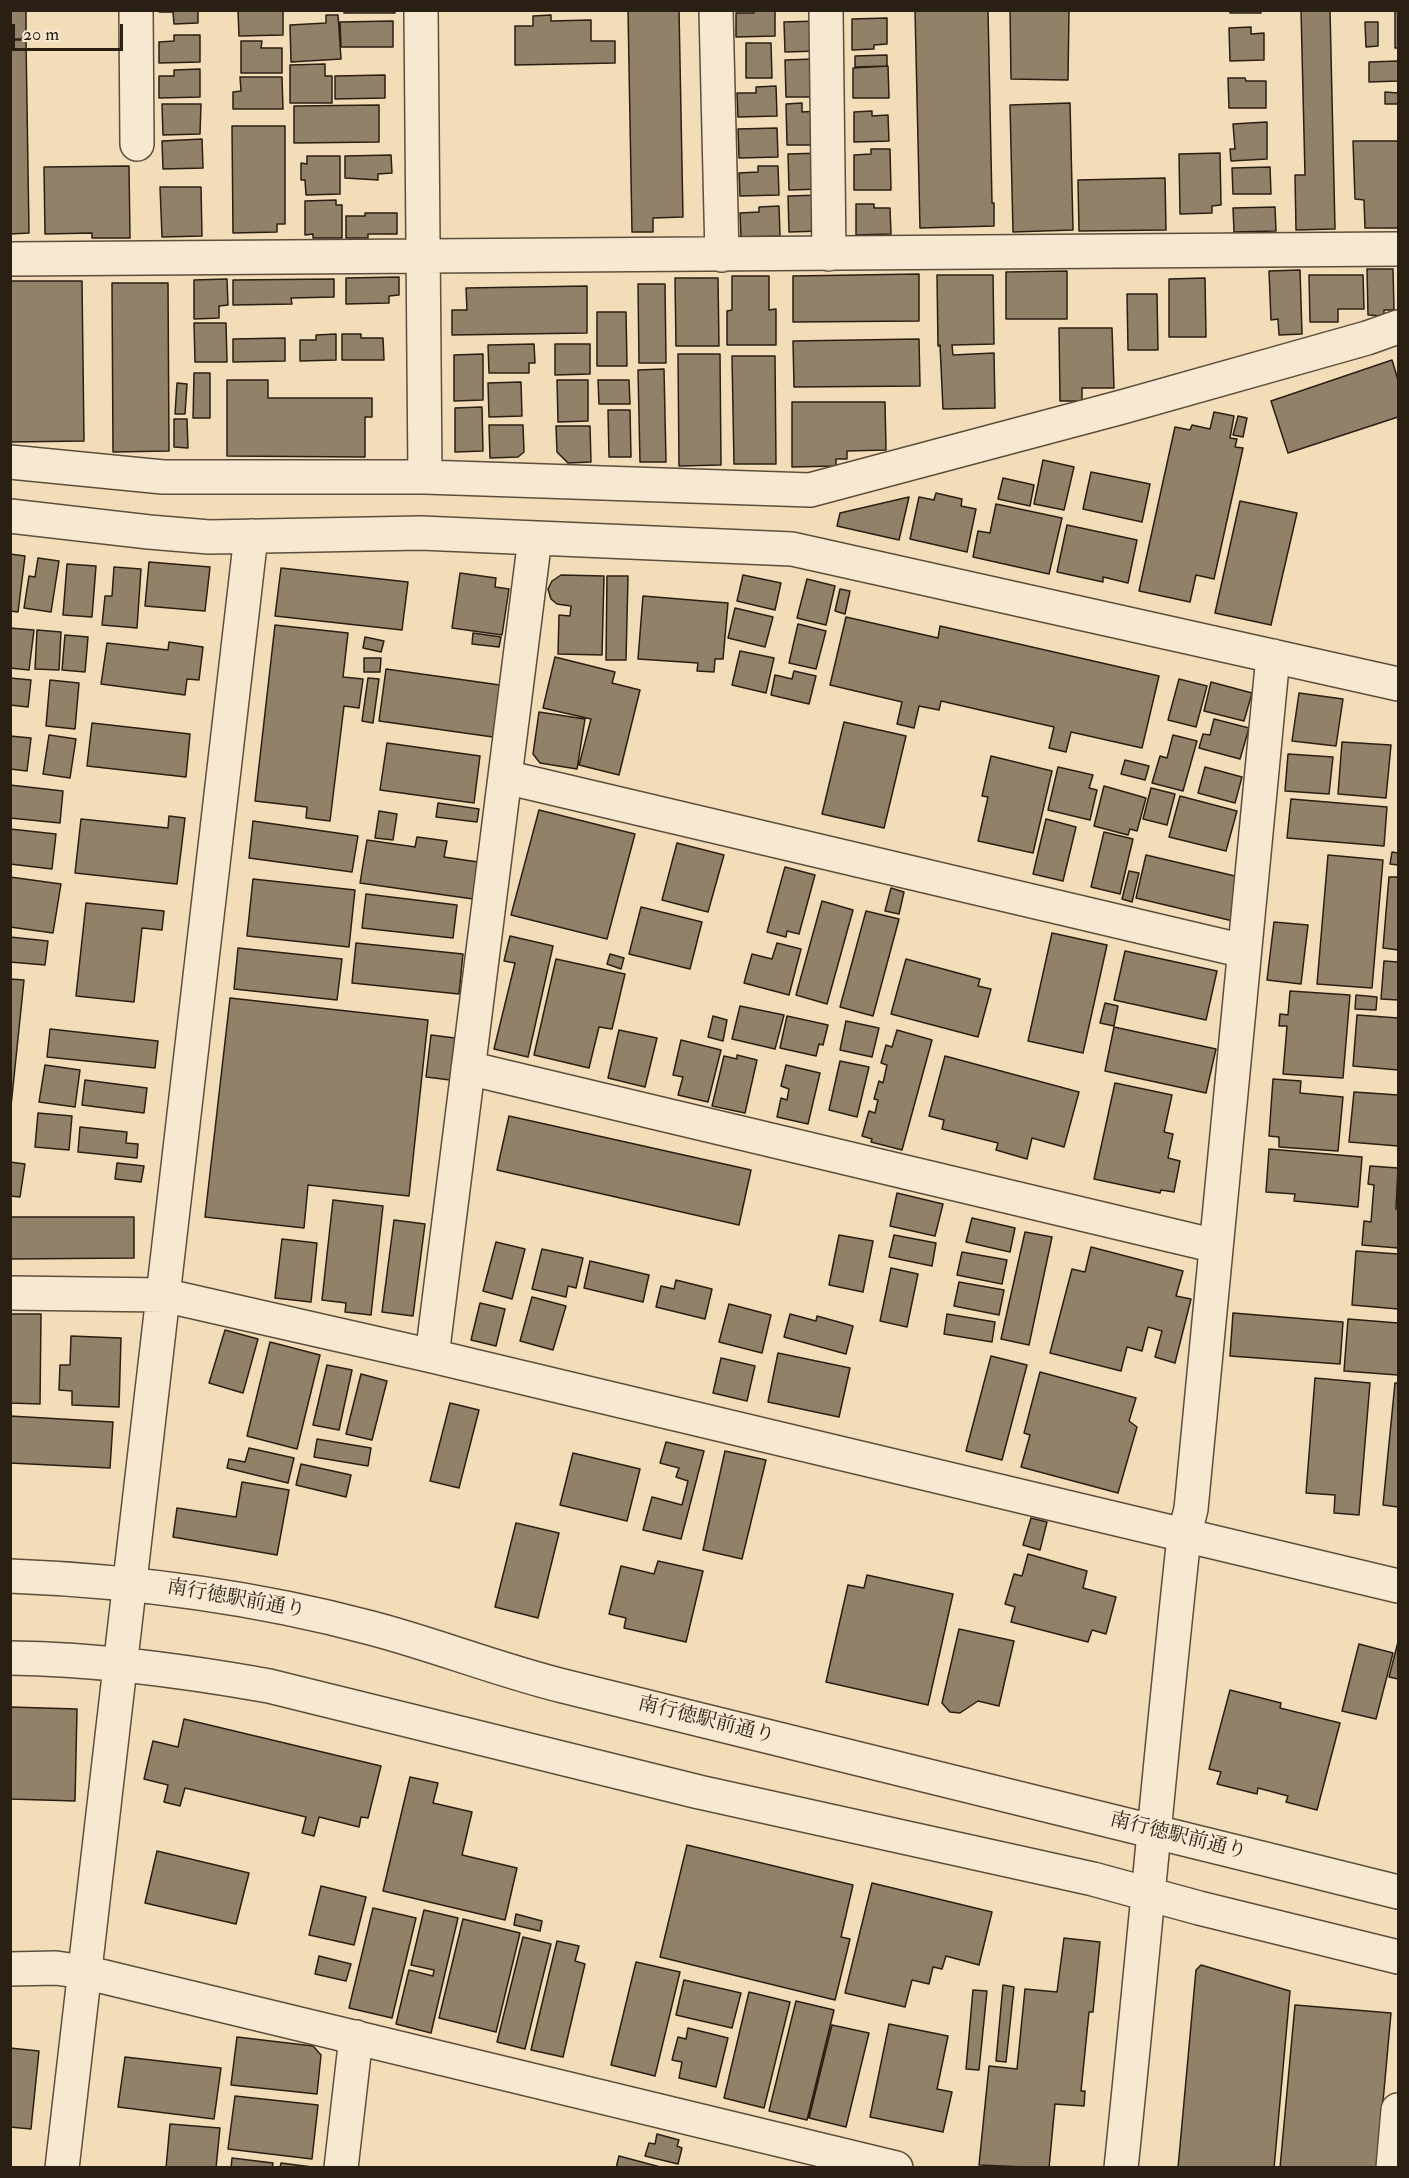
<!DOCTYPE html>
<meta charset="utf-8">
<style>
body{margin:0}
#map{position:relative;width:1409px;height:2178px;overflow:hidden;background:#f3dcb8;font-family:"IM FELL Double Pica",serif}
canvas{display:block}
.frame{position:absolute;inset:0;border:12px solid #291f13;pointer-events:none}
.scale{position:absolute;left:12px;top:24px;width:111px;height:27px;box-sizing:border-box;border:3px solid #291f13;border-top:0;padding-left:8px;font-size:18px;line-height:21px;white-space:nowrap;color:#291f13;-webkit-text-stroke:4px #f7e8d1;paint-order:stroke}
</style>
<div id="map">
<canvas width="1409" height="2178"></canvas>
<div class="frame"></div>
<div class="scale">20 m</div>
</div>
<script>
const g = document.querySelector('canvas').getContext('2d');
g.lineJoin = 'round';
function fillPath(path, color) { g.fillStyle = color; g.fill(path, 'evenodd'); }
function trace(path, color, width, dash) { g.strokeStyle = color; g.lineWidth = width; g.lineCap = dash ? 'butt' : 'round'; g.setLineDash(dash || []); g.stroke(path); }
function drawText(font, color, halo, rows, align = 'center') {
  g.font = font + ' "IM FELL Double Pica","Noto Serif JP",serif'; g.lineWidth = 5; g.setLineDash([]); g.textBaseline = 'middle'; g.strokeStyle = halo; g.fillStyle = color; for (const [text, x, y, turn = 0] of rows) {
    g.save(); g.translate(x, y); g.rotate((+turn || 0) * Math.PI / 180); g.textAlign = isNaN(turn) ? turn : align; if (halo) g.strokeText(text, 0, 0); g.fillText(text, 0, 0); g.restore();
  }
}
const building = new Path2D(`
 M10,10h16v29h-16z
 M159,10h39v13l-24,1 -1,-12h-14z
 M344,10h51v3h-51z
 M628,10h51l4,207 -30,1v14h-21z
 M754,10h21v26l-39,1v-24h18z
 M915,10h73l4,193h2v23l-74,2z
 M1010,10h59l-1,70 -57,-1z
 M1230,10h31v3h-31z
 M1301,10h29l5,219 -39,1 -1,-55h10z
 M1395,10h3v38h-3z
 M238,11h45v24l-44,1z
 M326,15h12l3,44 -50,3 -1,-37 36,-2z
 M551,15v6l40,-1v21h24v22l-100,2v-39h18v-10z
 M887,18v26l-13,1v4l-22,1v-31z
 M393,21v26h-52l-1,-25z
 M819,21v30l-34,1 -1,-30z
 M1365,22h13v24l-12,1z
 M1251,27v7l13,-1v27l-34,1 -1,-33z
 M174,35h26v27l-41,1v-21l15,-1z
 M10,40h16l3,193 -19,1z
 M241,41h21l-1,7h21v25h-41z
 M746,43h25l1,35h-26z
 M887,55v11l-32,1v-11z
 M815,59l1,38h-30l-1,-37z
 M1398,61v20l-29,1v-20z
 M325,64v12h7v27h-42v-38z
 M888,66l1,32h-36v-30z
 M200,69v28l-41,1v-22h15v-6z
 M385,75v23l-50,1v-23z
 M240,77h42l1,32h-50v-17l8,-1z
 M1228,78h17l1,3h20v27h-37z
 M776,86l1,30 -39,1 -1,-24h19v-6z
 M1385,92l13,1v11h-13z
 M802,103v9l17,-1 1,34h-33l-1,-41z
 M1070,103l3,127 -60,2 -3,-127z
 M162,104h39l-1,30 -37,1z
 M379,105v37l-85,1v-37z
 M872,111v5l16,-1 1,26 -35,1v-30z
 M1267,122v37l-36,2 -1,-12h5l-2,-25z
 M232,126h53v98h-8v8l-44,1z
 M777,128l1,29 -39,1 -1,-29z
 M202,139l1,29 -40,1 -1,-28z
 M1353,141h45v87h-33l-1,-28 -9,-1z
 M871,149h19l1,41h-37v-35l17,-1z
 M822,153v36l-33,1 -1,-36z
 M1220,153l1,52 -9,1v7l-32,1 -1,-60z
 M391,155l1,18 -14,1v6l-33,-2v-22z
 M307,156h33v38l-34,1 -1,-15h-4v-17l6,1z
 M129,166l1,72h-38v-5l-47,1 -1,-67z
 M758,166h20l1,29 -39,1 -1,-23 19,-1z
 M1270,167l1,27h-38l-1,-26z
 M1165,178l1,52 -87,1 -1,-51z
 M160,187h41l1,49 -40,1z
 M823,195v36l-34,1 -1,-36z
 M336,200v5h6v33h-29v-4l-8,1v-34z
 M856,204h18v4h16l1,26 -35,1z
 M779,206l1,30 -39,1 -1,-24 19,-1v-5z
 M1275,207l1,24 -42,1 -1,-24z
 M365,213h32v21h-29v4h-22v-22h19z
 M1367,269h26l1,41h-10v6l-16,-1z
 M1300,270l2,64 -23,1 -1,-16 -7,1 -2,-49z
 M1067,271v48h-61v-47z
 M919,274v47l-126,1v-46z
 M937,275h56l1,69 -42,1 1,10 41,-2 1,55 -52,1 -3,-64 -2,1z
 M1309,275h54l1,34h-26v13h-28z
 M732,276h37v34l7,-1v36h-49v-34l5,-1z
 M399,277v18l-10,1v7l-43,1v-26z
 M675,278h43l1,68h-43z
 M1205,278l1,59h-37v-58z
 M227,279l1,26 -9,1v12l-25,1v-39z
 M334,279v18l-43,1 1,6 -59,1v-25z
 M10,281h72l2,160 -74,1z
 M112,283h56l1,168 -56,1z
 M638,284h27l1,79h-27z
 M587,286v47l-135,2v-25h15l-1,-22z
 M1127,294h30l1,56h-30z
 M597,312h29l1,54h-30z
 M194,323h32l1,39h-32z
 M1059,328h53l2,60h-32v13h-22z
 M336,334v26l-36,1v-21h16v-5z
 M342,334h19v4h22l1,22h-42z
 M285,338v23l-52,1v-23z
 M919,339l1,47 -126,1 -1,-46z
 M534,344l1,19h-6v10h-40l-1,-28z
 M555,344h35v30l-35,1z
 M483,354v46l-29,1v-46z
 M678,354h42l1,111 -42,1z
 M732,356h43l1,108h-42z
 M1392,360l6,20v37l-110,36 -17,-52z
 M664,369l2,93h-26l-2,-92z
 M194,373h16v45h-17z
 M227,380h41v18h104v19h-7v40l-138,-1z
 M557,380h31v41l-30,1z
 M598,380h31l1,24h-31z
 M521,382l1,34 -33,1 -1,-34z
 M177,383l10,1 -2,30h-10z
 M792,402h93l1,48 -39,1v8h-11v7l-44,1z
 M482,407l1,44 -28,1v-44z
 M608,410h22l1,47h-22z
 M1214,412l20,4 -4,22 7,1 -2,8 8,1 -29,131 -18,-4 -6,27 -51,-11 36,-164 15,3 2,-5 18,4z
 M1238,416l9,2 -4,19 -10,-2z
 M174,419h13l1,29 -14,-1z
 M489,425h34l1,27 -6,5 -28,1z
 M556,426h34l1,36 -23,1 -11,-11z
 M1043,460l31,7 -10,43 -30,-6z
 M1091,472l59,12 -8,38 -59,-13z
 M1003,478l31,7 -4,21 -32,-7z
 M936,493l26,6 -1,7 15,3 -9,43 -57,-13 9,-42 15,3z
 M909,497l-10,43 -62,-14 3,-13z
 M1240,501l57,12 -26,112 -56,-12z
 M996,504l66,14 -13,56 -76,-17 5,-26 12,2z
 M1067,525l70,15 -9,43 -25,-6v5l-46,-10z
 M10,554l15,2 -7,56 -8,-1z
 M38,558l21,3 -8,51 -27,-4 5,-32 6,1z
 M149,562l61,5 -5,44 -60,-5z
 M67,564l29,2 -4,51 -29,-2z
 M114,567l27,2 -4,59 -35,-3 3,-29h7z
 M281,568l127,14 -6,48 -127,-14z
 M460,573l36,5 -1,9 14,2 -7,46 -50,-7z
 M561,575l43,1 -2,79 -44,-1 1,-39 11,1 1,-10 -14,-2 -6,-5 -3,-10 4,-8z
 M743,575l38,8 -6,27 -38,-9z
 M607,576h21l-2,84h-20z
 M807,579l28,7 -9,39 -29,-7z
 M840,589l10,2 -5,23 -10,-3z
 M643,596l85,7 -5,56h-8l-1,13 -17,-1 1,-8 -60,-4z
 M735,608l38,9 -8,30 -37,-9z
 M846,617l92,21 2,-12 219,50 -17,72 -71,-16 -5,20 -17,-4 5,-21 -113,-26 -2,9 -20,-4 -5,22 -17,-4 5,-22 -72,-17z
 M798,624l28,7 -10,38 -27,-6z
 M275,625l73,8 -5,44 20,2 -4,29 -15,-2 -14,115 -24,-3 1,-11 -52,-6z
 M10,628l24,2 -5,40 -19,-2z
 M37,630l24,2 -2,38 -24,-1z
 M473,633l28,4 -2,10 -27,-3z
 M65,635l23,2 -3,35 -23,-2z
 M365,637l19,4 -3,11 -18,-4z
 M169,642l34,5 -4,33 -12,-1 -2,16 -84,-11 6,-41 61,7z
 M740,651l34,7 -8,35 -34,-8z
 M555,657l60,15 -3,11 28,7 -21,85 -40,-10 12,-46 -48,-11z
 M364,658h17l-1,14h-16z
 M386,669l114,16 -7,52 -114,-16z
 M794,671l22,5 -7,28 -38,-9 4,-20 17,4z
 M10,678l21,2 -3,27 -18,-2z
 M368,678l11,1 -6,44 -11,-2z
 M1179,679l28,7 -11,41 -28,-7z
 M50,680l29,3 -4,46 -29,-3z
 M1211,682l41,11 -8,28 -40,-10z
 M1299,693l44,6 -7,47 -44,-5z
 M539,712l46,7 -8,50 -37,-6 -7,-9z
 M1214,719l35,9 -9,31 -41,-11 4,-14 7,1z
 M844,722l62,14 -22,92 -62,-14z
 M92,723l98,11 -4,43 -99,-11z
 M49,735l27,4 -6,39 -27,-4z
 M1173,735l24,6 -14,50 -31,-8 8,-27 7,2z
 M10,736l21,2 -4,33 -17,-2z
 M1342,742l49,3 -5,53 -48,-4z
 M387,743l93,13 -6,47 -94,-13z
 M1288,754l45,3 -4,37 -44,-3z
 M991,756l61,15 -19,82 -55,-12 10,-44 -6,-1z
 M1125,760l24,6 -4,14 -24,-6z
 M1058,767l35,8 -4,13 8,2 -7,30 -42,-10z
 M1205,767l37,10 -7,26 -37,-10z
 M10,785l53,6 -3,32 -50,-5z
 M1104,786l42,12 -9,33 -7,-2 -2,6 -34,-9z
 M1151,788l24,6 -8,31 -24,-6z
 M1180,796l57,15 -11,40 -57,-14z
 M1291,799l96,8 -3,39 -97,-8z
 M438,803l41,6 -2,13 -41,-5z
 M539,810l96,24 -28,105 -96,-24z
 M379,811l18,3 -4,26 -18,-2z
 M169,816l16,2 -8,66 -102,-11 6,-54 87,9z
 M1046,819l30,8 -13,54 -30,-7z
 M253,821l105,15 -6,36 -103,-14z
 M10,829l46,5 -4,35 -42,-5z
 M1104,832l29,7 -13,55 -29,-7z
 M417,837l30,4 -3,16 34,5 -5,37 -113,-16 7,-43 48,7z
 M677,843l47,12 -16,57 -46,-12z
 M1392,852l6,1v12l-8,-1z
 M1146,855l89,21 -2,45 -97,-23z
 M1328,855l55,5 -11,128 -55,-4z
 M785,867l30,8 -16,59 -12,-3 -1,6 -19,-5z
 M1129,871l10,2 -7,29 -10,-3z
 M10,877l51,7 -8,49 -43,-6z
 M1389,877h9v73l-15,-2z
 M253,879l102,11 -6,57 -102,-11z
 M891,888l13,4 -5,22 -14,-3z
 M366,894l91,11 -4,33 -91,-10z
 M822,901l31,9 -26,94 -31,-9z
 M86,903l78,8 -2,19 -20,-2 -8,74 -58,-6z
 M641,907l61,15 -12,47 -61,-15z
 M866,911l33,8 -26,97 -33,-9z
 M1274,922l34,3 -7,59 -34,-4z
 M1052,933l55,12 -24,108 -55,-12z
 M510,936l43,10 -25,111 -34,-8 21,-86 -11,-2z
 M10,937l38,4 -3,24 -35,-3z
 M356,943l107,11 -4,40 -107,-11z
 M777,943l24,6 -12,46 -45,-12 8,-29 20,5z
 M238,948l104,11 -5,41 -103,-11z
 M1125,951l92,20 -11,49 -92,-20z
 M610,954l14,4 -3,11 -14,-5z
 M556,959l69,15 -13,55 -13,-2 -10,41 -55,-13z
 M906,959l74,20 -2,7 13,3 -13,48 -87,-23z
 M1384,961l14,1v38l-17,-1z
 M10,979l14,1 -14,136z
 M1290,991l60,4 -7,83 -60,-4 4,-48h-8l1,-12 8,1z
 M1356,995l21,2 -1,13 -21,-1z
 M230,998l198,22 -19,176 -101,-11 -4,43 -99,-11z
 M1105,1003l13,3 -4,20 -14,-3z
 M740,1006l44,9 -9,34 -43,-10z
 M1357,1015l41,3v52l-45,-4z
 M713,1016l14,4 -4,21 -15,-4z
 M787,1016l41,9 -5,20 -4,-1 -3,12 -36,-8z
 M846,1021l33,7 -7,29 -32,-7z
 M1114,1027l102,22 -10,44 -101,-22z
 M50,1029l108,12 -3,27 -108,-11z
 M619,1030l38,8 -12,49 -37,-9z
 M897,1030l35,10 -30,110 -31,-8 1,-3 -10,-3 7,-25 6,2 3,-13 -4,-1 5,-18 4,2 4,-18 -6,-2 5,-18 6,2z
 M431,1035l24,3 -5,42 -24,-3z
 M681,1040l40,10 -13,52 -30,-7 5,-18 -10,-2z
 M737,1055l20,5 -12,53 -33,-7 12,-50 13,3z
 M945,1056l134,36 -15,55 -32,-9 -5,21 -31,-9 2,-7 -56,-14 2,-9 -15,-4z
 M840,1061l29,6 -12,50 -28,-7z
 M45,1065l35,5 -5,37 -36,-5z
 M786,1065l34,8 -12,51 -31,-7 4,-19 6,2 2,-11 -8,-3z
 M1273,1079l28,2 -1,12 43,4 -5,54 -59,-4v-10l-10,-1z
 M85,1080l62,8 -3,25 -62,-8z
 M1115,1083l57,12 -8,37 9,2 -5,24 12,3 -6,31 -13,-2 -1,3 -66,-14z
 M1354,1092l44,3v51l-49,-4z
 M38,1113l34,3 -3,34 -34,-3z
 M509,1116l242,54 -12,55 -242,-55z
 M80,1127l47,5 -1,11 12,1 -1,14 -59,-6z
 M1269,1149l93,8 -4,50 -64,-6 1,-7 -29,-2z
 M10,1162l15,2 -5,33 -10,-1z
 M117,1163l27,3 -3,16 -26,-3z
 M1370,1166l28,2 -2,41h2v39l-36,-3 2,-24 7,1 3,-37 -6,-1z
 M897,1193l46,11 -8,32 -45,-10z
 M333,1200l50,6 -12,109 -26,-3 1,-9 -24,-3z
 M10,1217h124v41l-124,1z
 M972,1218l43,10 -5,24 -44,-10z
 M394,1220l31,4 -12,92 -31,-4z
 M1025,1232l27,5 -23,108 -28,-6z
 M839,1235l34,6 -10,51 -34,-7z
 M894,1235l42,8 -4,23 -43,-9z
 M282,1239l35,4 -6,59 -36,-4z
 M496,1242l29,7 -13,50 -29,-8z
 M1091,1247l92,24 -7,25 15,3 -16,64 -20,-6 7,-26 -14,-4 -6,24 -15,-4 -6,24 -71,-18 22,-84 13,3z
 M542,1249l41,9 -7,30 -8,-2 -2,11 -34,-8z
 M1356,1251l42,3v55l-46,-4z
 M962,1252l45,8 -5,24 -45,-9z
 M590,1261l59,14 -6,27 -59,-14z
 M891,1268l27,6 -11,53 -27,-6z
 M676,1280l36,9 -7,30 -49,-12 5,-21 13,3z
 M959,1282l45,8 -5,25 -45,-9z
 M532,1297l34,9 -13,44 -33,-9z
 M480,1303l25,6 -9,37 -25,-6z
 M729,1304l42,11 -9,38 -43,-11z
 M1233,1313l110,9 -3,42 -110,-8z
 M10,1314h31l-1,90 -30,-1z
 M790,1314l26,7 1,-5 36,10 -7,28 -62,-17z
 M947,1314l48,8 -3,20 -48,-8z
 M1348,1319l50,4v52l-54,-4z
 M225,1330l33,9 -15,54 -34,-10z
 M71,1336l50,2 -2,69 -47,-2v-14l-13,-1 1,-25h10z
 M270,1342l50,13 -23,94 -50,-13z
 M778,1353l72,15 -11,49 -71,-15z
 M991,1356l36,9 -25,95 -36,-9z
 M721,1358l34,8 -8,35 -34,-8z
 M327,1365l25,5 -13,60 -26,-5z
 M1040,1372l96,26 -7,23 8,6 -19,66 -97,-26 9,-32 -6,-2z
 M361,1374l26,7 -15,59 -26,-6z
 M1315,1378l55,5 -11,132 -25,-2 1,-18 -29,-2z
 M1395,1383h3v124l-15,-2z
 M450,1403l29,7 -20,78 -29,-7z
 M10,1416l103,6 -3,46 -100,-5z
 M317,1439l54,9 -3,18 -54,-9z
 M666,1442l38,9 -23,88 -38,-9 9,-33 30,8 6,-24 -12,-4 3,-9 -19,-5z
 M249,1448l45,10 -6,25 -61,-15 2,-9 16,3z
 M725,1451l41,9 -24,99 -39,-9z
 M573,1453l67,16 -13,52 -67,-16z
 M301,1464l50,11 -5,22 -50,-12z
 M242,1482l47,8 -12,65 -104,-18 4,-29 59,9z
 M1031,1518l16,4 -7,28 -17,-5z
 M516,1523l43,10 -21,85 -43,-11z
 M1028,1554l59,17 -4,17 33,9 -10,37 -14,-4 -4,12 -77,-20 4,-15 -10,-3 9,-30 8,2z
 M658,1561l45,10 -17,71 -62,-14 2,-10 -17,-4 12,-48 33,8z
 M867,1575l86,19 -25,111 -102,-23 22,-97 16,3z
 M959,1629l55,12 -15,65 -21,-5 -18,12 -10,-1 -8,-9z
 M1398,1642v37l-9,-2z
 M1359,1644l34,9 -17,66 -34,-8z
 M1230,1690l51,13 -1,5 60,15 -23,87 -31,-8 2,-6 -30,-8 -1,6 -40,-10 4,-12 -12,-3z
 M10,1707l67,2 -2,92 -65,-2z
 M184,1719l197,47 -13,52 -7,-1 -2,10 -40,-10 -5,19 -12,-3 4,-16 -121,-29 -5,18 -16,-4 4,-17 -24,-6 9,-38 25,6z
 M410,1777l28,6 -5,20 39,9 -10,43 55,13 -12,52 -122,-29z
 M687,1845l166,40 -12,52 9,2 -15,61 -175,-43z
 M157,1851l92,22 -13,51 -91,-21z
 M872,1883l120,29 -13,53 -33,-9 -4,13 -9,-2 -4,17 -17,-4 -7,27 -60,-14z
 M321,1886l45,11 -12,48 -45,-10z
 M373,1908l43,10 -24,100 -43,-10z
 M424,1910l34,8 -27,115 -35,-9 13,-54 24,6 1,-6 -23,-5z
 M516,1914l26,7 -2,10 -26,-6z
 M463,1919l57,14 -24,99 -57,-14z
 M523,1937l28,7 -26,105 -28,-7z
 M1064,1938l36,4 -7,70h-4l-8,79h4l-1,15 -29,-2 -6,64 -70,-3 10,-99 28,3 8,-80 32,3z
 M557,1941l22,5 -4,15 10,3 -22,93 -32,-7z
 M319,1956l32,8 -5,17 -31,-7z
 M636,1962l44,10 -25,104 -44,-11z
 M1201,1965l89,26 -16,177h-96l18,-198z
 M684,1980l57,13 -9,35 -56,-13z
 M1003,1985l11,2 -8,75 -10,-1z
 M973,1990l14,1 -8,79 -13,-1z
 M749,1992l41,10 -26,106 -40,-10z
 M796,2001l38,9 -27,110 -38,-9z
 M1295,2005l96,8 -14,155h-97z
 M889,2024l59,12 -11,53 15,3 -9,40 -73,-15z
 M832,2025l37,8 -23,94 -37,-9z
 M688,2028l40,10 -12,49 -37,-9 3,-16 -10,-2 6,-23 8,2z
 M237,2037l76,9 8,9 -4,39 -86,-9z
 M10,2048l29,3 -8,78 -21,-2z
 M125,2057l96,11 -7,51 -96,-12z
 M235,2096l83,9 -6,54 -84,-10z
 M170,2124l50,4 -4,40h-50z
 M657,2134l22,6 -2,6 5,2 -4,16 -33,-8 4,-13 6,1z
 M619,2156l45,12h-48z
 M232,2158l41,5 -1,5h-41z
 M281,2163l39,5h-40z`);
fillPath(building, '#928169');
trace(building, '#291f13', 1.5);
const minor = new Path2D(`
 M136,10l1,134
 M421,10l4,467
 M716,10l6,245
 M826,10l3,244
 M10,259l1388,-10
 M10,462l153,15h262l385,13 312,-83 245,-69 31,-11
 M10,516l139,16 60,5 212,-4 371,16 606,135
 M505,777l739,174
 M468,1068l748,178
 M10,1293l153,2 269,61 966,230
 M432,1356l103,-818
 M10,1576c124,5 242,20 361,52 65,17 127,42 192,58 279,69 557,137 835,206
 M10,1658c88,1 174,13 259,28l430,106 394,87 106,29 199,49
 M10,1969l46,-1 28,4 812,196
 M62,2168l189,-1632
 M341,2168l15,-131
 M1121,2168c22,-211 40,-421 63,-631l7,-28 82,-853
 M1393,2168l5,-58`);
trace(minor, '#5c4e3c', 36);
trace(minor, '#f7e8d1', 33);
drawText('20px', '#291f13', '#f7e8d1', [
 ["南行徳駅前通り",236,1600,10],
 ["南行徳駅前通り",706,1721,14],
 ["南行徳駅前通り",1178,1837,14]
]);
</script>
